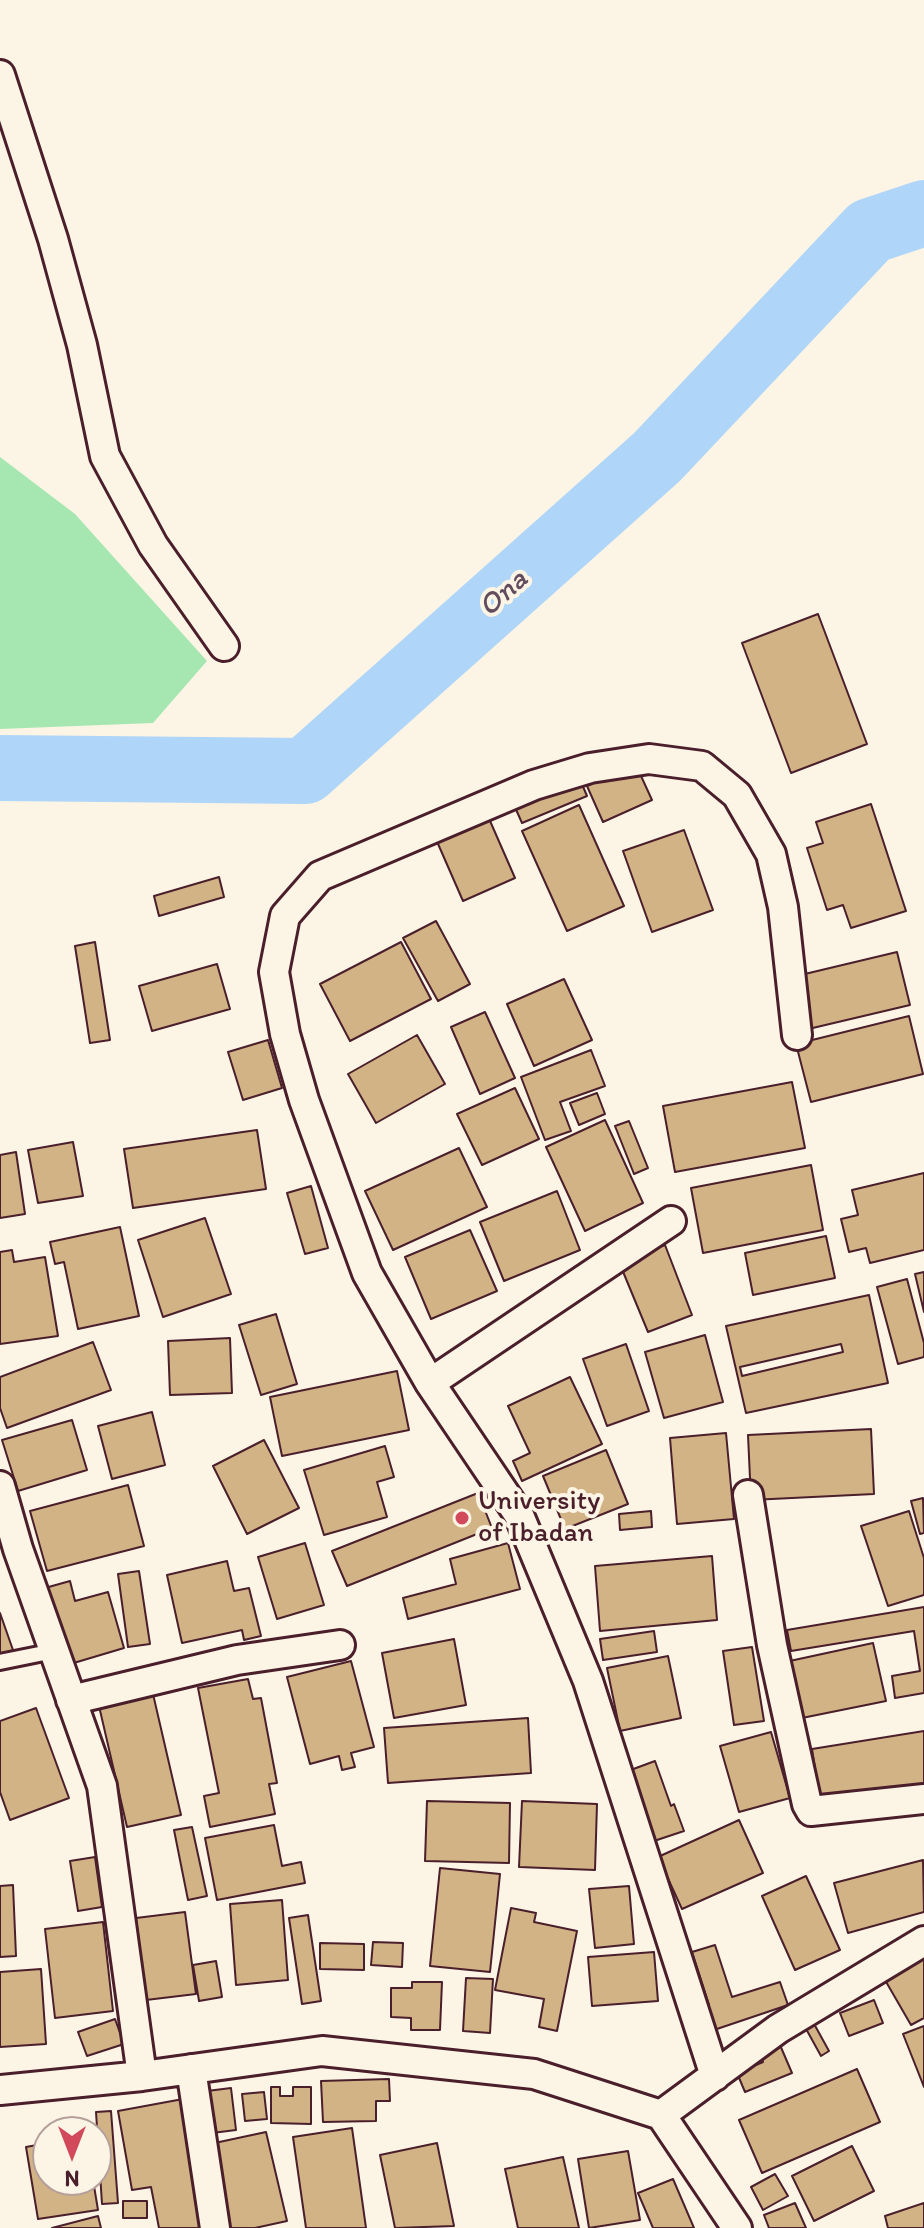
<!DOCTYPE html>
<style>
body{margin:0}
#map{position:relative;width:924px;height:2228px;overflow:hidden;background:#fcf5e5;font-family:Itim,sans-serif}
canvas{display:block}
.north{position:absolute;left:32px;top:2116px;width:80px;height:80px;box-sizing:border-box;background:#fcf5e5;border:2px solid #b59f9b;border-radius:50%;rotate:180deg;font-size:22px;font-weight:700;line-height:32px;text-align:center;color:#4a1f2b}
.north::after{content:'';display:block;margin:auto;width:28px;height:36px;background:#d1495b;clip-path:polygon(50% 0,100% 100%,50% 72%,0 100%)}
</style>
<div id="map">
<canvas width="924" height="2228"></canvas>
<div class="north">N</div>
</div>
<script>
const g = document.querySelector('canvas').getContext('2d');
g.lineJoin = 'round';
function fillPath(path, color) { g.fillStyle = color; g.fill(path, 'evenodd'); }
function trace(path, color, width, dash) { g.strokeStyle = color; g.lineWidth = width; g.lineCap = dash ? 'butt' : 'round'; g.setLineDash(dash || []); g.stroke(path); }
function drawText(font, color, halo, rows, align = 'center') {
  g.font = font + ' Itim,sans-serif'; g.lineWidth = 8; g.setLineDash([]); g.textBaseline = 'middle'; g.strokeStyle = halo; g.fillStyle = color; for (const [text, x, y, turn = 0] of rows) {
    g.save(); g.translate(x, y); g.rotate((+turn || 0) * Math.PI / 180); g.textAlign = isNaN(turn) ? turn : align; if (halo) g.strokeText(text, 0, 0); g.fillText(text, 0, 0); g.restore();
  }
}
fillPath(new Path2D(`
 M0,457l75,57 132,147 -54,62 -153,6z`), '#a6e7b1');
trace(new Path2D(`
 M0,768l305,3 352,-314 213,-226 54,-18`), '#afd5f9', 66);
const building = new Path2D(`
 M818,614l49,130 -76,29 -49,-130z
 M636,765l16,35 -49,22 -16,-36z
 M579,777l8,19 -65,27 -8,-18z
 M871,804l35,107 -55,17 -8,-23 -16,5 -20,-62 16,-5 -7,-21z
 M579,805l45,101 -57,25 -45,-100z
 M487,814l28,64 -52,23 -28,-64z
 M684,830l29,80 -61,22 -29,-81z
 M219,877l5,20 -65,19 -5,-20z
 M436,921l34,63 -32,17 -35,-63z
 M95,942l15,98 -20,3 -15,-97z
 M401,942l30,57 -81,42 -30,-57z
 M897,952l13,53 -110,26 -12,-53z
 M217,964l13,45 -78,22 -13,-45z
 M564,979l28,61 -58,26 -27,-62z
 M485,1012l30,66 -35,16 -29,-67z
 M909,1016l14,58 -112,28 -15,-58z
 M417,1035l28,49 -69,39 -28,-49z
 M268,1040l14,48 -39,12 -15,-48z
 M591,1050l14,36 -45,16 11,29 -26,9 -24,-63z
 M792,1082l13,66 -130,24 -12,-66z
 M515,1088l24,51 -57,26 -25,-51z
 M597,1093l8,21 -26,11 -9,-22z
 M605,1120l38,83 -58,28 -39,-84z
 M629,1121l19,47 -14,6 -19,-48z
 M257,1130l9,59 -133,19 -9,-59z
 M73,1142l10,54 -45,7 -10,-53z
 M459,1148l28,59 -94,43 -28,-59z
 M16,1152l9,62 -25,4v-63z
 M811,1165l12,65 -120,23 -12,-65z
 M924,1173v77l-54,13 -4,-15 -17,4 -8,-33 17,-4 -6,-25z
 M311,1186l17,62 -23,6 -18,-61z
 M557,1191l23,59 -76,31 -24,-59z
 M205,1218l26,76 -68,23 -25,-77z
 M120,1227l19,89 -61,13 -14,-67 -9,2 -5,-22z
 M470,1230l27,61 -66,28 -26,-62z
 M826,1236l9,42 -82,17 -8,-42z
 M665,1245l27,70 -44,17 -29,-70z
 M12,1250l2,12 31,-5 13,79 -58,8v-92z
 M924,1272v40l-9,-38z
 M907,1279l17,64v14l-26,7 -21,-77z
 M869,1295l19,88 -142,30 -20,-87zM841,1344l2,8 -101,24 -2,-9z
 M276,1314l21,70 -36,11 -22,-70z
 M705,1335l18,67 -59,16 -19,-66z
 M230,1338l2,55 -62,2 -2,-54z
 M93,1342l18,48 -104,38 -7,-20v-31z
 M626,1344l23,67 -42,15 -24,-67z
 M397,1371l12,59 -127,26 -12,-59z
 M570,1377l32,67 -80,37 -9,-20 17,-8 -22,-47z
 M152,1412l13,53 -53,14 -14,-53z
 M72,1420l15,50 -69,21 -16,-51z
 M871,1429l3,65 -123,6 -3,-65z
 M726,1433l8,86 -57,5 -7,-86z
 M264,1440l35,68 -52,26 -34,-68z
 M385,1446l9,31 -17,5 10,35 -63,18 -20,-65z
 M606,1450l22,54 -63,25 -22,-53z
 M128,1485l16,61 -97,25 -17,-60z
 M478,1493l14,35 -145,58 -15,-35z
 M923,1498l1,35 -4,1 -9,-33z
 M651,1511l1,16 -32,3 -1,-16z
 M909,1511l15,47v37l-36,11 -27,-80z
 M305,1543l19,62 -47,14 -19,-62z
 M508,1543l12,46 -112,30 -5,-21 53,-14 -6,-25z
 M712,1556l5,64 -117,11 -5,-65z
 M227,1561l7,30 15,-3 12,48 -17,4 -2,-10 -60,13 -15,-68z
 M139,1571l11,73 -22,3 -10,-73z
 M70,1581l5,20 33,-9 16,56 -57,17 -22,-77z
 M924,1607v86l-29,5 -3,-22 28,-5 -6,-40 -123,20 -4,-21z
 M0,1613l13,37 -13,5z
 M654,1631l3,21 -54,8 -3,-21z
 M454,1639l12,66 -72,13 -12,-65z
 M873,1643l13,58 -89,18 -12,-57z
 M752,1647l12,74 -30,4 -11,-74z
 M668,1656l13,62 -61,13 -13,-63z
 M351,1661l23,86 -23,6 4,14 -13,3 -3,-14 -29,8 -23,-87z
 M248,1679l5,20 8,-1 16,85 -8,1 6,30 -65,13 -6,-31 15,-3 -21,-105z
 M153,1694l28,121 -54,12 -28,-121z
 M36,1708l33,90 -59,22 -10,-28v-71z
 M528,1718l3,55 -143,10 -4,-55z
 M924,1731v59l-103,17 -9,-58z
 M771,1732l19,66 -51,14 -19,-66z
 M655,1761l16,45 3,-2 10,27 -30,10 -26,-70z
 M427,1801l83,2 -1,60 -84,-2z
 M522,1801l75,3 -2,66 -76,-3z
 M739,1820l24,53 -81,36 -24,-52z
 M274,1825l8,41 19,-4 4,21 -88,17 -12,-62z
 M192,1827l15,69 -19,4 -14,-70z
 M95,1857l7,50 -24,4 -8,-50z
 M923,1860l1,52 -76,21 -14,-50z
 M440,1868l60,6 -10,98 -60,-6z
 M806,1876l34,74 -45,20 -33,-74z
 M13,1885l3,71 -16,1v-71z
 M629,1886l5,58 -39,4 -6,-59z
 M282,1900l6,80 -52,5 -6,-81z
 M511,1908l25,5 -2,9 43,9 -20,100 -18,-4 5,-28 -49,-9z
 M185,1912l11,82 -50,6 -10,-82z
 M308,1915l13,86 -19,3 -13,-86z
 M103,1922l10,89 -58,7 -10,-89z
 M373,1942l30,1 -1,24 -31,-2z
 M320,1943l44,1v26l-44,-1z
 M715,1945l17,52 48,-15 8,23 -83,28 -8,-24 12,-4 -17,-53z
 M654,1952l4,49 -66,5 -4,-49z
 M924,1958v60l-13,7 -26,-45z
 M216,1961l6,36 -23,4 -6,-36z
 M41,1969l5,75 -46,3v-75z
 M466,1978l27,1 -3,54 -27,-2z
 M412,1982h30l-2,48h-29v-12l-20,-1v-29h21z
 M874,2000l9,23 -34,13 -9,-23z
 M115,2019l9,25 -37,12 -9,-24z
 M813,2022l16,29 -8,5 -16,-29z
 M924,2026v61l-21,-53z
 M780,2045l12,28 -47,19 -8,-19 26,-11 -4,-8z
 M857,2069l23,53 -118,51 -23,-53z
 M389,2079l1,22h-14v20l-53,1 -2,-41z
 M271,2087h9v9h13v-9h18v37l-40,-1z
 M231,2088l5,42 -24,3 -5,-42z
 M264,2092l3,27 -22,2 -3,-27z
 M183,2099l23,129h-47l-8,-41 -19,3 -14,-79z
 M111,2111l7,92 -16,1 -6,-92z
 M352,2128l14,100h-60l-13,-91z
 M266,2132l21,89 -32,7h-25l-20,-84z
 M48,2143v37h45l5,30 -60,9 -12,-72z
 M437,2143l17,83 -59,2 -15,-73z
 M852,2146l22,45 -60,30 -22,-45z
 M628,2151l12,69 -51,8 -11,-69z
 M563,2157l16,71h-61l-13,-59z
 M775,2174l13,22 -25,14 -12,-23z
 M673,2179l21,49h-41l-15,-35z
 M123,2201h24v17h-24z
 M795,2203l11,25h-37l-5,-13z
 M924,2203v25h-36l-3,-12z
 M98,2216l3,12h-49z`);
fillPath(building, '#d2b385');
trace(building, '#4a1f2b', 2);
const lane = new Path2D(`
 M0,1662l54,-11`);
const street = new Path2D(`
 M0,75l53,164 29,106 23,111 48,89 71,101
 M430,1383l241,-162
 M0,1486l18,63 84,237 40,290
 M748,1495l24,150 35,159 4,7 113,-12
 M71,1700l166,-40 103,-15
 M191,2069l24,159
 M715,2076l-127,-395 -69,-166 -89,-132 -63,-110 -63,-173 -19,-66 -11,-62 11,-56 35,-40 214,-91 56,-17 59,-9 53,7 35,29 34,59 12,53 14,128
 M0,2090l142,-14 180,-25 212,23 127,41 76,113
 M661,2115l117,-86 146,-88`);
trace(lane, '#4a1f2b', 20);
trace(street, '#4a1f2b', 34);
trace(lane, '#fcf5e5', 14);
trace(street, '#fcf5e5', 28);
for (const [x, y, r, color] of [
 [462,1518,8,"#d1495b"]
]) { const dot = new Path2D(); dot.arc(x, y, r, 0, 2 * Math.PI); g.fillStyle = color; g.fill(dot); trace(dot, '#fcf5e5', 3); }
drawText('28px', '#4a1f2b', '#fcf5e5', [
 ["University",478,1502],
 ["of Ibadan",478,1534]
], 'left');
drawText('italic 30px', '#634c5e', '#fcf5e5', [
 ["Ona",504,594,-42]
]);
</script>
